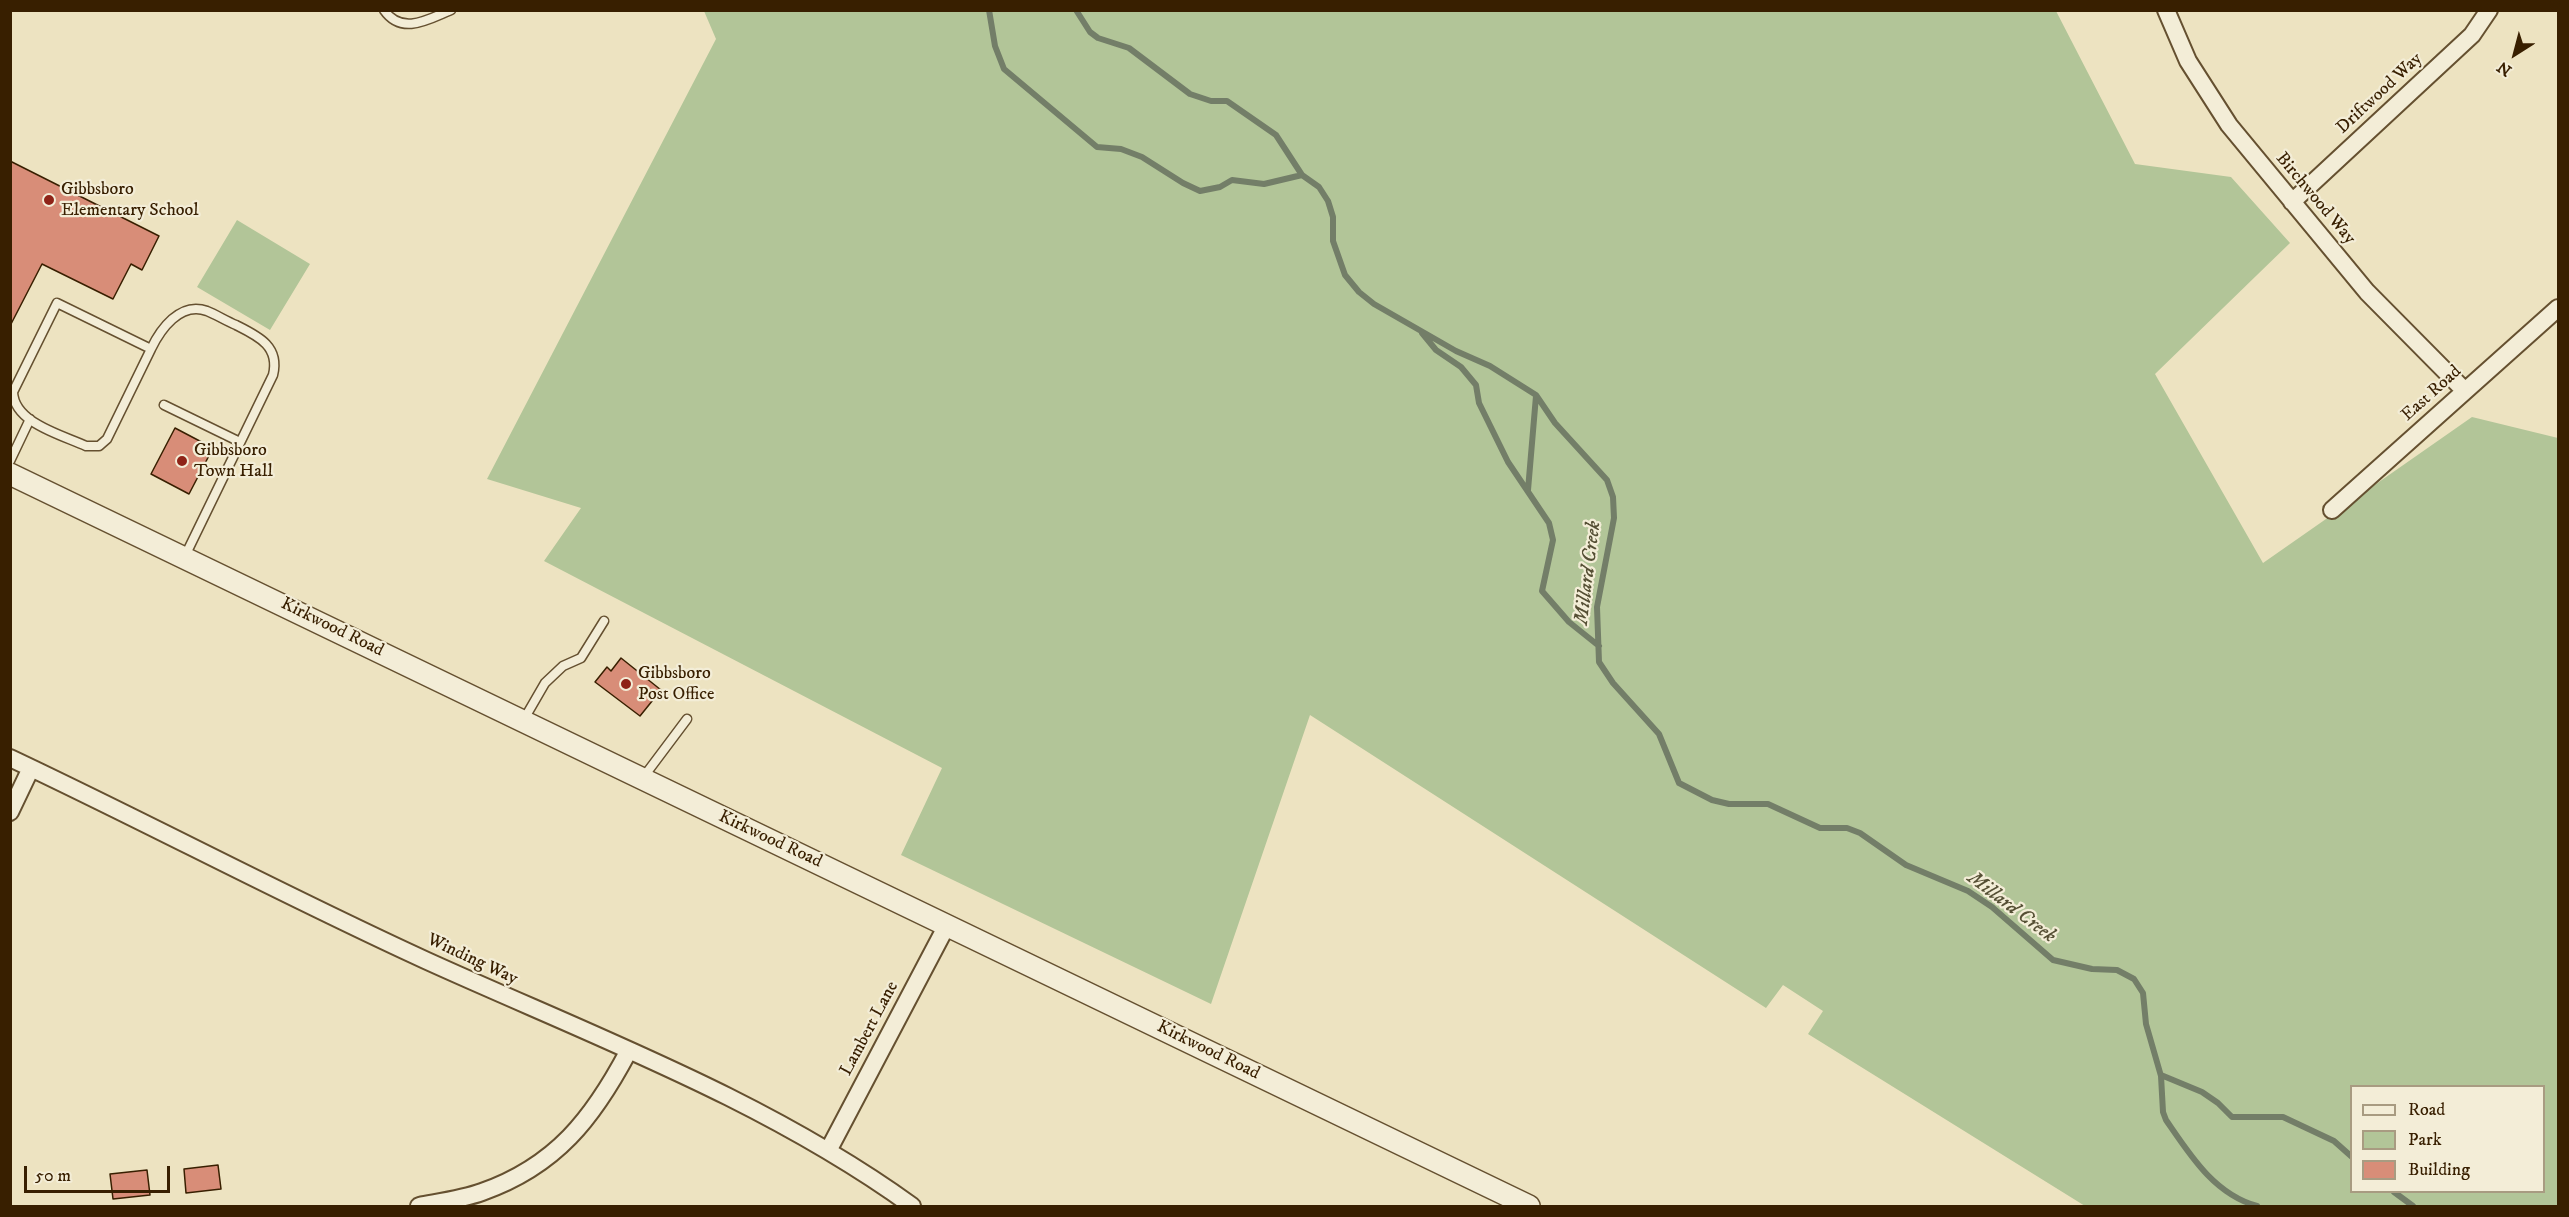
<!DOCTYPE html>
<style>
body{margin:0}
#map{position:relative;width:2569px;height:1217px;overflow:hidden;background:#ede3c1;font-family:"IM FELL DW Pica",serif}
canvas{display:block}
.frame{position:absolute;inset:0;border:12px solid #381f00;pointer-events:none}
.legend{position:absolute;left:2350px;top:1085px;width:195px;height:108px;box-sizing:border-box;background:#f3edd7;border:2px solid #a89b81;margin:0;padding:8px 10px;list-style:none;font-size:18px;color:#381f00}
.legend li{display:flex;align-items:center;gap:12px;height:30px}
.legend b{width:30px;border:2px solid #a89b81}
.north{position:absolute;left:2485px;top:24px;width:60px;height:60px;-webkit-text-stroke:4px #f3edd7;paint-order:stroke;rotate:216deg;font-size:16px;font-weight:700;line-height:24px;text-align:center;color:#381f00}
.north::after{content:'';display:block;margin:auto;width:21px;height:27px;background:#381f00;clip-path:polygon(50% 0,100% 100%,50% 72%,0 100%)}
.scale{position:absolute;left:24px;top:1166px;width:146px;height:27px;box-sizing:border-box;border:3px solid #381f00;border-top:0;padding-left:8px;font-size:18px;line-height:21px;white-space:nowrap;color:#381f00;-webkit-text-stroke:4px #f3edd7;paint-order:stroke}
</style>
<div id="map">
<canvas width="2569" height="1217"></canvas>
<div class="frame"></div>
<ul class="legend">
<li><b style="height:8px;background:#f3edd7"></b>Road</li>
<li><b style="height:16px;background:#b2c598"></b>Park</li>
<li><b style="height:16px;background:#d88d78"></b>Building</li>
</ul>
<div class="north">N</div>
<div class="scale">50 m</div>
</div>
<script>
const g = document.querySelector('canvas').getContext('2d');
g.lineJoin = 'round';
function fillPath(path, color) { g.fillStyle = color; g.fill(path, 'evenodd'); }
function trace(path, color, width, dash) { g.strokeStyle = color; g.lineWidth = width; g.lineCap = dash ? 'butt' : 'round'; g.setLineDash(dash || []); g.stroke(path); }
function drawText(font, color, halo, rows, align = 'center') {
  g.font = font + ' "IM FELL DW Pica",serif'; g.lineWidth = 4.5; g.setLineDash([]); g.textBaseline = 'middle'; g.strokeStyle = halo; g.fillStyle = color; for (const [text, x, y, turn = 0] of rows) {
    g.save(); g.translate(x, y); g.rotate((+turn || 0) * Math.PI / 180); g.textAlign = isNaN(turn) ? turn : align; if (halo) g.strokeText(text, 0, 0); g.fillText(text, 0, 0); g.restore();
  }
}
fillPath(new Path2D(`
 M704,11h1352l79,153 96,13 59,66 -135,131 108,189 209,-146 86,21v768h-473l-277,-172 15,-23 -40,-26 -17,23 -456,-293 -99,289 -310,-149 41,-87 -398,-207 37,-53 -94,-29 229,-440zM2352,1086h192v106h-192z
 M237,220l73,44 -40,66 -73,-43z`), '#b2c598');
trace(new Path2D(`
 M989,10l6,36 9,23 93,78 24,2 21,8 41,26 17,8 20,-4 12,-7 32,4 38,-9
 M1076,10l14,22 8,6 31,10 61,46 21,7h16l49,34 26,40 17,12 9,14 5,16v24l12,34 14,17 15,12 82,47 34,15 46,29 19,28 52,57 6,17 1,21 -17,89 2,55 14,21 46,51 20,49 33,17 17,4h39l52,24h27l13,5 46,32 62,26 24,16 61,53 39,9 25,1 17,9 9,14 3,31 15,52 2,36 3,8c24,35 48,74 91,86
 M1422,333l14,17 25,17 15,18 3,18 29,59 41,61 4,17 -11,51 27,31 30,24
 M1528,490l8,-94
 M2161,1075l41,17 16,11 14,14h51l51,24 18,16
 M2394,1192l19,14`), '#737e68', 6);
const building = new Path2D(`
 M10,161l149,75 -17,34 -11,-6 -18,35 -71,-35 -32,62z
 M175,428l38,20 -24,46 -38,-20z
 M621,658l40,32 -21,26 -45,-34 12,-15 4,4z
 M218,1165l3,24 -35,4 -2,-24z
 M147,1170l3,25 -37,4 -3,-25z`);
fillPath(building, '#d88d78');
trace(building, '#381f00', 1.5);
const service = new Path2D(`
 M384,10c18,26 45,9 67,0
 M57,303l94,46 -44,90 -8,7h-13c-24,-11 -72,-23 -73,-54z
 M151,349c9,-19 29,-48 56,-38 10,4 19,10 29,14 22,11 44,21 37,50l-88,181
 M164,405l76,37
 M10,461l20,-42
 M523,721l22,-38 18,-17 18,-8 23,-37
 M642,779l45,-60`);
const minor = new Path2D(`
 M2166,10l22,51 41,64 138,167 97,98
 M2292,202l180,-167 17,-25
 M2332,510l226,-202
 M10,758c140,66 275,138 415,202 165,75 339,139 487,246
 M10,812l21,-44
 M828,1151l119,-226
 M419,1206c21,-4 44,-7 63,-14 74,-26 111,-74 146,-140`);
const tertiary = new Path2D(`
 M10,474l1519,732`);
trace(service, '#655030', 11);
trace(minor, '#655030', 20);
trace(tertiary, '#655030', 24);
trace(service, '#f3edd7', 8);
trace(minor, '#f3edd7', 16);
trace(tertiary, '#f3edd7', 21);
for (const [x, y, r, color] of [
 [49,200,6,"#8f2418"],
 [182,461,6,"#8f2418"],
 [626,684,6,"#8f2418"]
]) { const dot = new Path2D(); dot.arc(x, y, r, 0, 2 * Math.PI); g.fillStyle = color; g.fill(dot); trace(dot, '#f3edd7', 2); }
drawText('18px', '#381f00', '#f3edd7', [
 ["Driftwood Way",2380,94,-43],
 ["Birchwood Way",2315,199,50],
 ["East Road",2432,394,-42],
 ["Kirkwood Road",332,628,26],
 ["Kirkwood Road",770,840,25],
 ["Winding Way",472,960,25],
 ["Lambert Lane",870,1029,-62],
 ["Kirkwood Road",1208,1051,26]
]);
drawText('18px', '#381f00', '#f3edd7', [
 ["Gibbsboro",61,190],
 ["Elementary School",61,211],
 ["Gibbsboro",194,451],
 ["Town Hall",194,472],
 ["Gibbsboro",638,674],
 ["Post Office",638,695]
], 'left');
drawText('italic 20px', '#554f34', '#f3edd7', [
 ["Millard Creek",1589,573,-83],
 ["Millard Creek",2011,908,37]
]);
</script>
